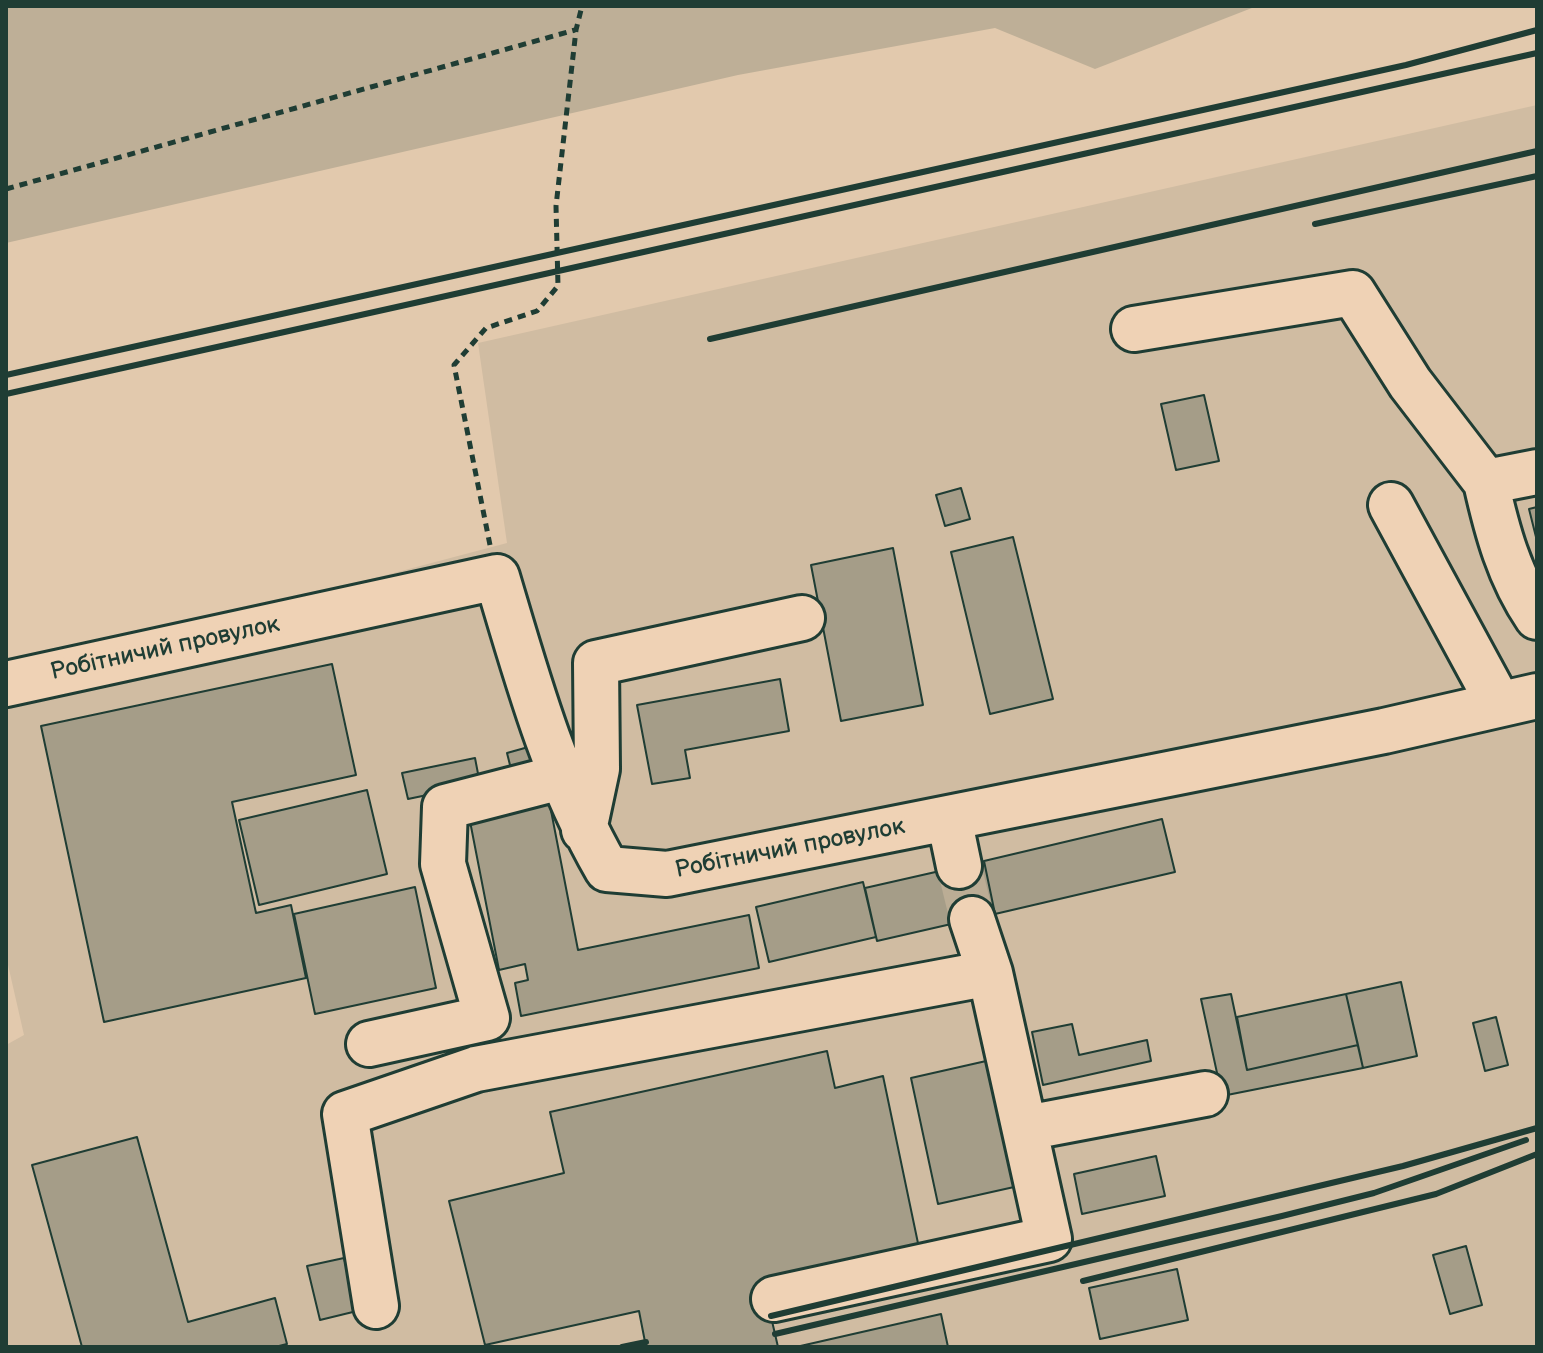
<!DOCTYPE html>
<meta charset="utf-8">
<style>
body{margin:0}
#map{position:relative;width:1543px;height:1353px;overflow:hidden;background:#e2c9ad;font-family:"Balsamiq Sans",sans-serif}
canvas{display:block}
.frame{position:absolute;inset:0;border:8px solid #1f3d34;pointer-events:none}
</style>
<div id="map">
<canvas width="1543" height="1353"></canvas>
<div class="frame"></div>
</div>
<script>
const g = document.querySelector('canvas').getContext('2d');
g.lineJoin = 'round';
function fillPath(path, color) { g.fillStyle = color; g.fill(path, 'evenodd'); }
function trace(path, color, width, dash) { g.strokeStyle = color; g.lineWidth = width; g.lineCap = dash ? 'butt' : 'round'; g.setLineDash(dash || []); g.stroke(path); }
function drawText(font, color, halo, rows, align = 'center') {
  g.font = font + ' "Balsamiq Sans",sans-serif'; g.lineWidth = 8; g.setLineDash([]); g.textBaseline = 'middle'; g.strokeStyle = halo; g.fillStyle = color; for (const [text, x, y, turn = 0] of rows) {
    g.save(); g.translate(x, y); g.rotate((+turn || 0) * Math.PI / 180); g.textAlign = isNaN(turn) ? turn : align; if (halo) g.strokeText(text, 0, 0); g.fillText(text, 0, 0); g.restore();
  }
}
fillPath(new Path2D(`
 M1537,105v1242h-1531v-302l18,-10 -18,-79v-257l282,-98 219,-58 -29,-200z`), '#d0bca2');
fillPath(new Path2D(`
 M6,6h1251l-162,63 -100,-41 -257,47 -732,168z`), '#beaf97');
const building = new Path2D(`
 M1204,395l15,66 -43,9 -15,-66z
 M961,488l9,31 -25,7 -9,-31z
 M1537,507v34l-8,-32z
 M1013,537l40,162 -63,15 -39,-162z
 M893,548l30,157 -82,16 -30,-156z
 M332,664l24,111 -124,27 24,111 35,-8 15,73 -202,44 -63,-296z
 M780,679l9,52 -104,19 5,28 -38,6 -15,-79z
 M532,746l5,21 -25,6 -5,-20z
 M475,758l5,26 -72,15 -6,-26z
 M367,790l20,84 -128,31 -20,-85z
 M548,795l30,155 171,-35 10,53 -238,48 -6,-33 13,-3 -3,-16 -26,6 -31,-159z
 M1162,819l13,53 -180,42 -11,-53z
 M984,861l11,53 -118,27 -12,-53z
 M863,882l13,55 -107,25 -13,-55z
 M415,887l21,101 -121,26 -21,-100z
 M1401,982l16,74 -54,12 -17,-74z
 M1231,994l16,76 111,-25 5,23 -141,28 -21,-97z
 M1346,994l12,51 -111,25 -10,-53z
 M1496,1017l12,48 -23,6 -12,-48z
 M1072,1024l7,31 68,-15 4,21 -108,24 -11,-53z
 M827,1051l8,37 48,-12 36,172 -156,34 15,65h-132l-7,-36 -154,34 -36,-144 115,-28 -14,-61z
 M995,1059l28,126 -85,19 -27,-126z
 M137,1137l51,185 87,-24 12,46 -12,3h-193l-50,-182z
 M1156,1156l9,40 -83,18 -8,-40z
 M1466,1246l16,59 -32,9 -17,-59z
 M344,1258l13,53 -37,9 -13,-54z
 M1177,1269l11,51 -88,19 -11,-51z
 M941,1314l7,33h-152z`);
fillPath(building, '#a59d88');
trace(building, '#1f3d34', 2);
trace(new Path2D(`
 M959,866l13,53`), '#bbad95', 44, [44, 22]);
const minor = new Path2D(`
 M1134,329l219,-36 57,90 76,99
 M1537,472l-51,10c11,49 23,94 51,135
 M1391,505l108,199
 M6,684l491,-107c30,101 57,200 110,292l60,5 717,-143 153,-35
 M949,818l10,48
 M584,830l13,-61 -1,-106 206,-45
 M369,1044l118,-26 -44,-154 2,-57 116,-30
 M1026,1128l179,-34
 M774,1299l275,-60 -59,-266
 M376,1306l-31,-192 131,-45 514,-96 -18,-54`);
trace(minor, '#1f3d34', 50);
trace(new Path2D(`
 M6,189l569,-159
 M490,545l-36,-180 32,-37 51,-17 21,-25 -2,-80 20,-176 6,-24`), '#1f3d34', 5, [8, 6]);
trace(minor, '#efd2b5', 44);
trace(new Path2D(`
 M1315,224l222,-48
 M710,339l827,-188
 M6,375l1400,-310 131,-35
 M6,394l1531,-341
 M1083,1281l353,-87 101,-40
 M771,1316l632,-150 134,-38
 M775,1334l507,-118 92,-23 152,-53
 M622,1347l24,-5`), '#1f3d34', 6);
drawText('24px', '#1f3d34', '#efd2b5', [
 ["Робітничий провулок",165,649,-12],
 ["Робітничий провулок",790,849,-11]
]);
</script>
